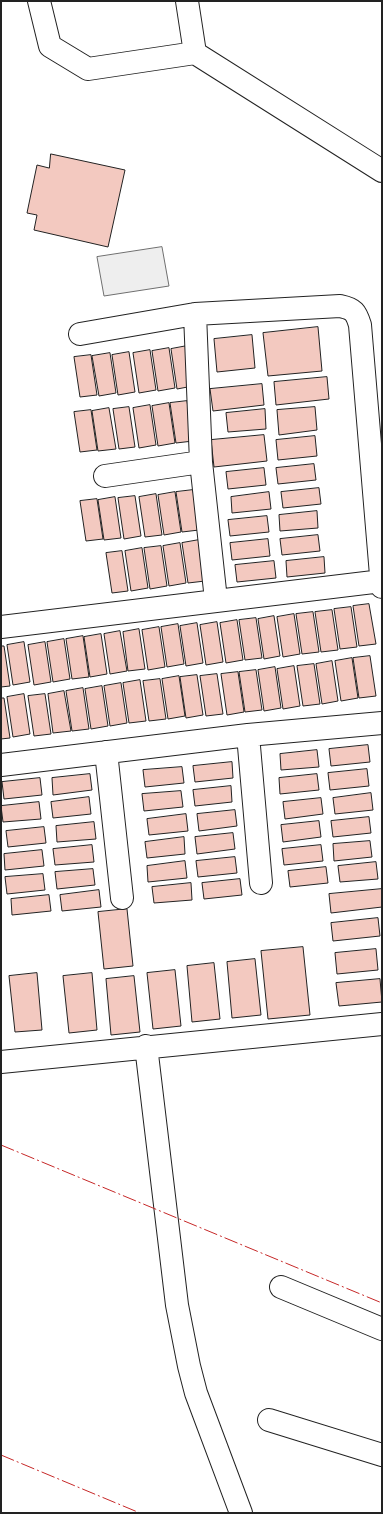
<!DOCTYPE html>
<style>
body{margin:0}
#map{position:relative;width:383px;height:1514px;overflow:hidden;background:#fff;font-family:Jost,sans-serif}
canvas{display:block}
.frame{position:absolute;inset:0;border:2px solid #222;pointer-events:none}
</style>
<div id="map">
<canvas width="383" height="1514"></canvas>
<div class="frame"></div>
</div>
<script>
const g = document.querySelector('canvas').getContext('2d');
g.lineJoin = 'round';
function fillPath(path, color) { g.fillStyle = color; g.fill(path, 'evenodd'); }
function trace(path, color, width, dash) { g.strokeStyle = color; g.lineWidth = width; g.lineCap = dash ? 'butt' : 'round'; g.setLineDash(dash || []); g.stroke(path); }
const green = new Path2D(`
 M162,247l7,39 -65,10 -7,-39z`);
fillPath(green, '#eee');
trace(green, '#6f6f6f', 1);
const building = new Path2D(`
 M51,154l74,16 -17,77 -74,-17 3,-15 -10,-2 10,-48 12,3z
 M318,327l4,44 -54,5 -5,-43z
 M252,335l3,33 -38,4 -3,-33z
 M187,346l6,40 -16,3 -6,-40z
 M169,348l6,40 -17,3 -6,-40z
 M150,350l6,40 -17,3 -6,-40z
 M129,352l6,40 -17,3 -6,-40z
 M110,353l6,40 -17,3 -7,-40z
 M91,355l6,40 -17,2 -6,-40z
 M327,377l2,22 -53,6 -2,-23z
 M262,384l2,21 -51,6 -3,-22z
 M187,401l6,40 -17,2 -6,-40z
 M169,403l6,40 -17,3 -6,-40z
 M150,405l6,40 -17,3 -6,-40z
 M129,407l6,40 -16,2 -6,-40z
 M315,407l2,23 -38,5 -2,-25z
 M109,408l7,41 -18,2 -6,-40z
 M265,409l1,20 -38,3 -2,-19z
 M91,410l6,40 -17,2 -6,-40z
 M264,435l3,26 -53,6 -3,-27z
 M315,436l2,20 -39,4 -2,-20z
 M314,464l2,16 -38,4 -2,-16z
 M264,468l2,17 -38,4 -2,-17z
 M319,488l2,16 -38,4 -2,-16z
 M193,490l6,40 -17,2 -6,-40z
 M175,492l6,40 -17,3 -6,-40z
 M269,492l2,17 -39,4 -1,-16z
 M156,494l6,41 -17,2 -6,-40z
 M135,496l6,40 -17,3 -6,-41z
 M115,497l6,41 -17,2 -6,-40z
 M97,499l6,40 -17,2 -6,-40z
 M317,511l1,17 -38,3 -1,-16z
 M267,516l2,16 -39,4 -2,-16z
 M318,535l2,16 -38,4 -2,-16z
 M268,539l2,17 -38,4 -2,-17z
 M199,540l6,41 -17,2 -6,-40z
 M180,543l6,40 -17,3 -6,-40z
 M161,546l6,40 -17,3 -6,-41z
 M142,548l6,40 -17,3 -6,-40z
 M122,551l6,40 -16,2 -6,-40z
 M324,557l1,16 -38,4 -1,-16z
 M274,561l2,17 -39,4 -2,-17z
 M369,604l7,40 -17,2 -6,-40z
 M351,607l6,40 -17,2 -6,-40z
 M332,610l6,40 -17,2 -6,-40z
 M313,612l6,40 -17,2 -6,-40z
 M294,614l6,40 -17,3 -6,-40z
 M274,616l6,40 -16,3 -6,-40z
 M256,618l6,40 -17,2 -6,-40z
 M237,620l6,40 -17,3 -6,-40z
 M217,622l6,40 -17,3 -6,-40z
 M197,623l6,40 -17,3 -6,-40z
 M178,624l6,40 -17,3 -6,-40z
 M159,627l6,40 -17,3 -6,-40z
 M139,629l6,40 -17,2 -5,-39z
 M120,631l7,40 -17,3 -6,-40z
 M101,634l6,40 -17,3 -6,-40z
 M83,636l6,41 -17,2 -6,-40z
 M64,639l6,40 -17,3 -6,-40z
 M24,642l6,40 -17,3 -6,-40z
 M45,642l6,40 -17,3 -6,-40z
 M1,646h3l6,40 -9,1z
 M370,656l6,40 -17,2 -6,-40z
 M352,658l6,40 -17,3 -6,-40z
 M332,661l6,40 -16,3 -6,-40z
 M314,664l6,40 -17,2 -6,-40z
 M294,666l6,40 -17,3 -6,-40z
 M275,667l6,41 -17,3 -6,-41z
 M256,670l6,40 -17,2 -6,-40z
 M238,672l6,40 -17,3 -6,-41z
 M217,674l6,40 -17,2 -6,-40z
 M197,675l6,40 -17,3 -6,-41z
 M179,676l6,40 -17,3 -6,-40z
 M160,679l6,40 -17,2 -6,-40z
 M140,680l6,41 -17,2 -6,-40z
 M121,683l6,40 -17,3 -6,-40z
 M102,686l6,40 -17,3 -6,-40z
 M83,688l6,41 -17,2 -6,-40z
 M64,691l7,40 -18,2 -5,-39z
 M24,694l6,40 -17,3 -6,-40z
 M45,694l6,40 -17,2 -6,-40z
 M1,698h3l6,40 -9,1z
 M368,745l2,17 -39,4 -2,-17z
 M317,750l2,17 -38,3 -1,-16z
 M232,762l1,16 -38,4 -2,-16z
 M182,767l2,16 -39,4 -2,-17z
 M367,769l2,17 -39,4 -2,-17z
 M90,774l2,16 -39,5 -1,-17z
 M317,774l2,16 -39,4 -1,-16z
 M40,778l2,17 -38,4 -2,-17z
 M231,786l1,16 -37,4 -2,-16z
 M181,791l2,16 -39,4 -2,-17z
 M371,793l2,17 -38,4 -2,-16z
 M89,797l2,17 -38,4 -2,-16z
 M321,798l2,16 -38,5 -2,-17z
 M39,802l2,17 -38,3 -2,-16z
 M235,810l2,16 -38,5 -2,-17z
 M186,814l2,17 -39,4 -2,-16z
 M369,817l2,16 -38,4 -2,-16z
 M319,821l2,16 -38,5 -2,-17z
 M94,822l2,17 -39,3 -1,-16z
 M44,827l2,16 -38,4 -2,-16z
 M233,833l2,16 -38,5 -2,-17z
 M184,837l1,17 -38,4 -2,-16z
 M370,841l2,16 -38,4 -1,-17z
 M92,845l2,17 -39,3 -2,-16z
 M321,845l2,16 -39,4 -2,-16z
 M42,850l2,16 -39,4 -1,-16z
 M235,857l2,16 -39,4 -2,-16z
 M185,861l2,17 -39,4 -1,-16z
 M376,862l2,17 -38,3 -2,-16z
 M326,867l2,16 -38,4 -2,-16z
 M93,869l2,16 -38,4 -2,-17z
 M43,874l2,16 -38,4 -2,-17z
 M240,879l2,16 -38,4 -2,-16z
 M191,883l1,17 -38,3 -2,-16z
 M382,889v18l-51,6 -2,-19z
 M99,890l2,17 -39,4 -2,-16z
 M49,895l2,16 -39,4 -1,-16z
 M127,909l6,57 -29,3 -6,-57z
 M378,918l2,18 -47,5 -2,-18z
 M303,947l7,68 -42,4 -7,-68z
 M376,949l2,21 -41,4 -2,-21z
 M255,959l6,56 -29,3 -5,-56z
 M214,963l6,56 -28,3 -5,-56z
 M175,970l6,56 -28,3 -6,-56z
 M37,973l5,57 -27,2 -6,-56z
 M92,973l5,57 -28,3 -6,-57z
 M134,976l6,56 -29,3 -5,-56z
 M380,979l2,23 -43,4 -3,-23z`);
fillPath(building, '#f3c9c0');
trace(building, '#222', 1);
const street = new Path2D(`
 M39,1l11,45 38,23 107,-16 187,118
 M187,1l8,52
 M195,314l6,148 15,138
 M80,334l115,-20 145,-8c14,3 16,6 20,19l22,262
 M105,476l96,-14
 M1,627l381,-46
 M248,735l13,148
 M106,752l16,146
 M1,765l247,-30 134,-12
 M146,1046l31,259 12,61 7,27 45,120
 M1,1062l381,-38
 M281,1287l101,42
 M269,1420l113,35`);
trace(street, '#222', 24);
trace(street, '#fff', 22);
trace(new Path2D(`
 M1,1145l381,158
 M1,1455l139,58`), '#c62828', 1, [14, 3, 2, 3]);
</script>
